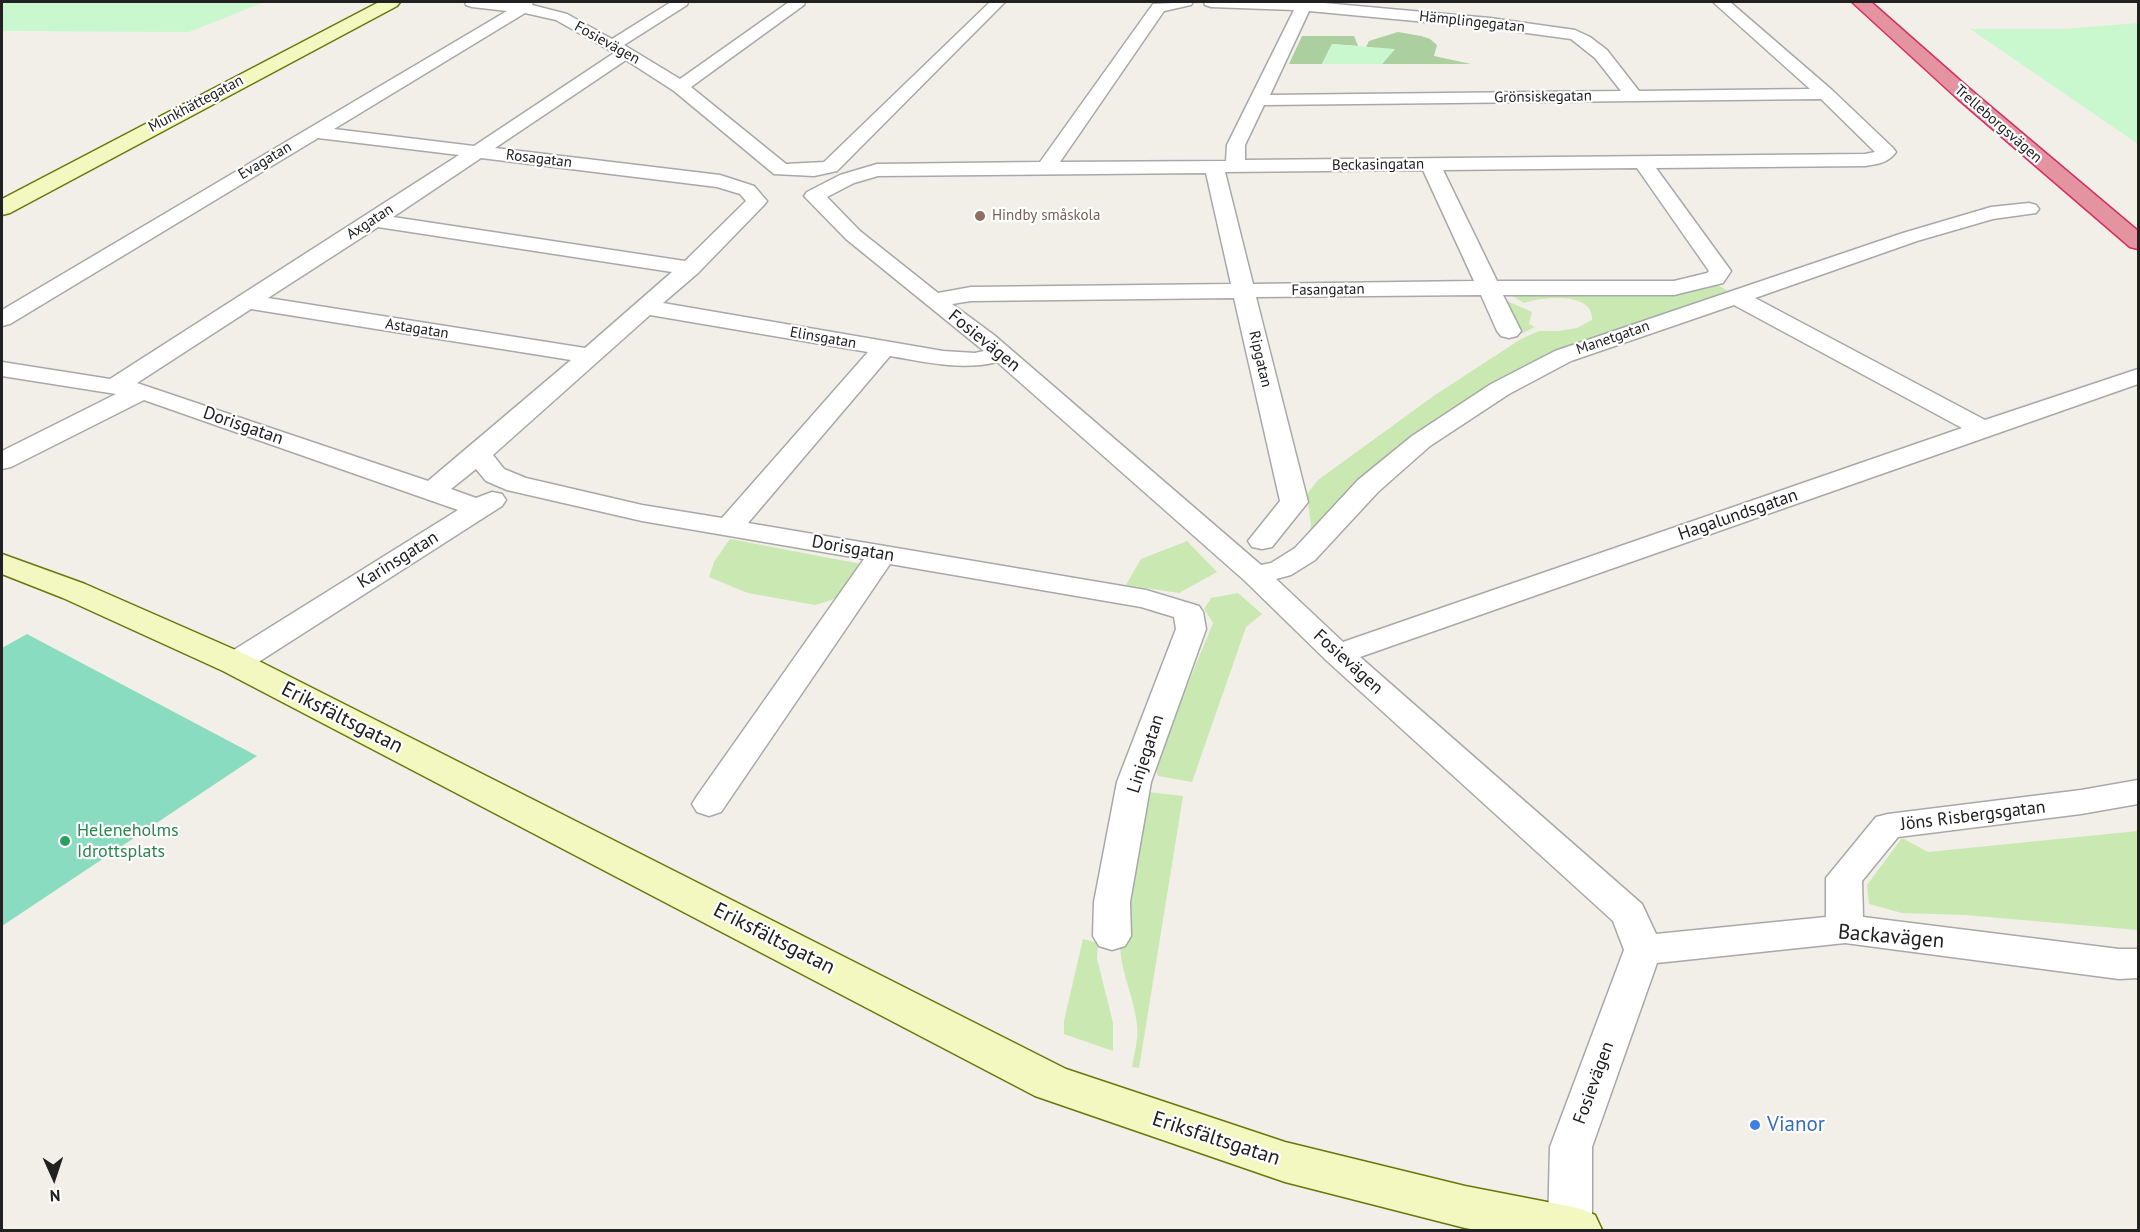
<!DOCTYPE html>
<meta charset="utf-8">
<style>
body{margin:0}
#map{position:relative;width:2140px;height:1232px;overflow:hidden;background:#f1efe8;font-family:"PT Sans",sans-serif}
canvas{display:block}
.frame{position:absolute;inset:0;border:3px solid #212121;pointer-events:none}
.north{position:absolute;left:24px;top:1148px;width:60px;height:60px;-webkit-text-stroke:4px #fff;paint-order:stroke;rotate:177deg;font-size:16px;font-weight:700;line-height:24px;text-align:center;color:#212121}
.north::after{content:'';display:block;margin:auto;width:21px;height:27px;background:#212121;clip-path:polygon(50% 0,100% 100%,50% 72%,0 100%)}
</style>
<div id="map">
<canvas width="2140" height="1232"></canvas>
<div class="frame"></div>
<div class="north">N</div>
</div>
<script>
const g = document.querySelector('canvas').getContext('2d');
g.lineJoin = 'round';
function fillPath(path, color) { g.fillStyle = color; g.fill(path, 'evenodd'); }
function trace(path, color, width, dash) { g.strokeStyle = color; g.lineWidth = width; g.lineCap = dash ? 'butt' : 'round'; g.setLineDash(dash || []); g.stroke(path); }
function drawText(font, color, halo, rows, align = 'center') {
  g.font = font + ' "PT Sans",sans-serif'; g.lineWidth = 4.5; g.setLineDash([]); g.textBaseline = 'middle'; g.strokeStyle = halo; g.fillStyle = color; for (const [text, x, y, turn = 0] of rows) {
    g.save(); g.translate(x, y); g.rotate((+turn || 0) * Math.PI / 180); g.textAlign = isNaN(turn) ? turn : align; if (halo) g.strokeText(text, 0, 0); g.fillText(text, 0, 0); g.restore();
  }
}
fillPath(new Path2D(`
 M1716,284l15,9 -221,87 -202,161 3,-16 -4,-31 11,-14 117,-85 86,-56 18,-8h20l18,-3 15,-8c2,-29 -51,-23 -68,-17l-13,-8 179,-2z
 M1507,301l25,11 -3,12 6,3 -14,7z
 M730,539l131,25 -17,32 -29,9 -67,-12 -39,-16 5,-15z
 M1187,541l30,31 -38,21 -53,-8 15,-26z
 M1238,593l24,21 -16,13 -54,155 -34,-6 -4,-10 59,-143 -9,-14 7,-11z
 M1147,792l36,4 -44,272 -7,-1c2,-13 7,-29 5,-42 -3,-30 -18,-55 -17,-86z
 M2138,831v99l-173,-15 -63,-2 -33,-9 -2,-19 35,-47 26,14z
 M1083,939l15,4 -1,16 16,64v28l-49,-17v-13z`), '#cae8b1');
fillPath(new Path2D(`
 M1398,32l23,4 9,3 7,6 -3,11 37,8h-89l12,-14 -28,-3 3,-6z
 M1302,36h52l4,10 -26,-2 -10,20h-33z`), '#abcf9f');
fillPath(new Path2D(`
 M2,2h263l-76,30 -187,-1z
 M2138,23v121l-168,-115h93z
 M1332,44l63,5 -13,15h-60z`), '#c9f8ce');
fillPath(new Path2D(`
 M27,634l230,122 -255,170v-278z`), '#8adcc0');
const street = new Path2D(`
 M465,2h68l-1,3 35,9 45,25 59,-37h17l-1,3 -63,40 56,34 109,-77h16l-1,3 -113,82 95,77 38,-2 166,-160h15l-168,169 -23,5 -40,-2 -100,-83 -48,-31 -131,88 225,27 34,11 13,15 -3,4 -66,68 -35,30 280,48 32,2 9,-2 -138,-112 -42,-43 3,-4 33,-17 37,-11 163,-2 113,-158 40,-2 -2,3 -27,6 -104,151 166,-1 1,-16 67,-135 -83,-3 -6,-2 -1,-3h109l177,16 85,12 15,7 17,13 32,41 171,-2 -97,-87h17l102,88 61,58 3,4c-8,11 -18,12 -31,14l-209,2 75,103 -8,12 -49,12h-171l18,36 -4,5 -8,2 -8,-2 -4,-5 -16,-36 -225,2 52,205 -36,45 -10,2 -10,-2 -4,-6 32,-40 -46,-203 -263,3 -19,3 42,31 267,230 10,-2 24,-15 63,-68 54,-44 79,-52 64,-33 348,-118 88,-26 38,-4 7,2 3,4 -3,4 -43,6 -76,22 -162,57 230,122 153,-51v15l-778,273 282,247 14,30 170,-17v-39l50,-61 12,-3 193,-24 57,-10v24l-57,10 -183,23 -36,44 1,36 256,32h19v29l-19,1 -274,-36 -188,20 -65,184v83h-44l2,-83 74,-197 -11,-29 -286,-260 -82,-80 -248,-219c-36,9 -71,0 -107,-6l-142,167 398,67 53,16 4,6 3,17 -55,153 -21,120 1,34 -6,10 -13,4 -13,-4 -6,-10 1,-34 23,-120 59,-153 -2,-12 -33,-10 -251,-43 -169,248 -12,4 -12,-4 -5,-8 5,-8 167,-237 -222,-38 -135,-31 -21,-9 -10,-12 -25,20 25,9 16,-6 10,2 4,6 -4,6 -256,164 -11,3 -11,-3 -5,-7 5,-7 234,-146 -314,-110 -133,67 -9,2v-18l114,-57 -114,-18v-14l108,17 349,-224 -141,-17 -308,186 -8,2v-16l505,-299 -35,-4 -6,-2zM1309,11l181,17 81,11 24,19 26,33 -351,4zM525,13l31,7 58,33 -140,93 -140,-17zM1821,99l54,53 -10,2 -620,6v-15l19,-40zM481,158l236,29 23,7 6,7 -61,60 -292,-44zM1637,168l72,103 -2,2 -33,8h-177l-54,-111zM1423,170l51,111 -221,3 -28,-112zM1206,173l25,111 -260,3 -33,6 -78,-62 -33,-34 27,-14 24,-7zM378,227l294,45 -87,76 -317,-50zM1734,305l228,123 -619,214 -67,-63 15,-4 24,-15 63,-68 52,-46 79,-52 62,-33zM251,309l320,51 -143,121 -291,-98zM650,315l218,37 -146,166 -80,-13 -116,-27 -22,-9 -11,-14z`);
const secondary = new Path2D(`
 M379,2h21l-3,4 -387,207 -8,2v-16z
 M2,554l83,30 162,71 819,414 219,73 180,44 113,22 17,7 7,15h-126l-11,-2 -180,-46 -250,-86 -812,-425 -160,-73 -61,-24z`);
const highway = new Path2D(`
 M1852,2h19l101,89 166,140v18l-8,-2 -172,-148z`);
trace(street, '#a8a8a8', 3);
trace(secondary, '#677709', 3);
trace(highway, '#d52f62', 3);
fillPath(street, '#fff');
fillPath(secondary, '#f3f8c0');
fillPath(highway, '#e494a0');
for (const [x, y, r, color] of [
 [980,216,6,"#8d6e63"],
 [65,841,6,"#2e9e5b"],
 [1755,1125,6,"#3f7fe0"]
]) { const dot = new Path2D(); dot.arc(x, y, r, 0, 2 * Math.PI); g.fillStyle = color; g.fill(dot); trace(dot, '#fff', 2); }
drawText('15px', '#212121', '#fff', [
 ["Hämplingegatan",1472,22,6],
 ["Fosievägen",607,43,29],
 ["Grönsiskegatan",1543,97,-1],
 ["Munkhättegatan",196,104,-28],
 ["Trelleborgsvägen",1998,124,41],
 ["Rosagatan",539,159,7],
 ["Evagatan",265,161,-31],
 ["Beckasingatan",1378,165,-1],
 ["Axgatan",370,222,-33],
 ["Fasangatan",1328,290,-1],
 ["Astagatan",417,329,9],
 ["Elinsgatan",823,338,10],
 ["Manetgatan",1613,338,-19],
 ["Ripgatan",1260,359,77]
]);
drawText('15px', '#785e54', '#fff', [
 ["Hindby småskola",992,216]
], 'left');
drawText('18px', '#212121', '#fff', [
 ["Fosievägen",984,341,39],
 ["Dorisgatan",243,426,19],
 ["Hagalundsgatan",1738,515,-19],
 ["Dorisgatan",853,549,10],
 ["Karinsgatan",398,560,-32],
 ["Fosievägen",1348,662,42],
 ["Linjegatan",1146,754,-72],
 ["Jöns Risbergsgatan",1973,816,-7],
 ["Fosievägen",1594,1083,-70]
]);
drawText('18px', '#27864d', '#fff', [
 ["Heleneholms",77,831],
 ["Idrottsplats",77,852]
], 'left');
drawText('21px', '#212121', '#fff', [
 ["Eriksfältsgatan",342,718,27],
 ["Backavägen",1891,937,5],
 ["Eriksfältsgatan",774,939,27],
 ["Eriksfältsgatan",1216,1139,18]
]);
drawText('21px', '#366cbe', '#fff', [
 ["Vianor",1767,1125]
], 'left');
</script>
